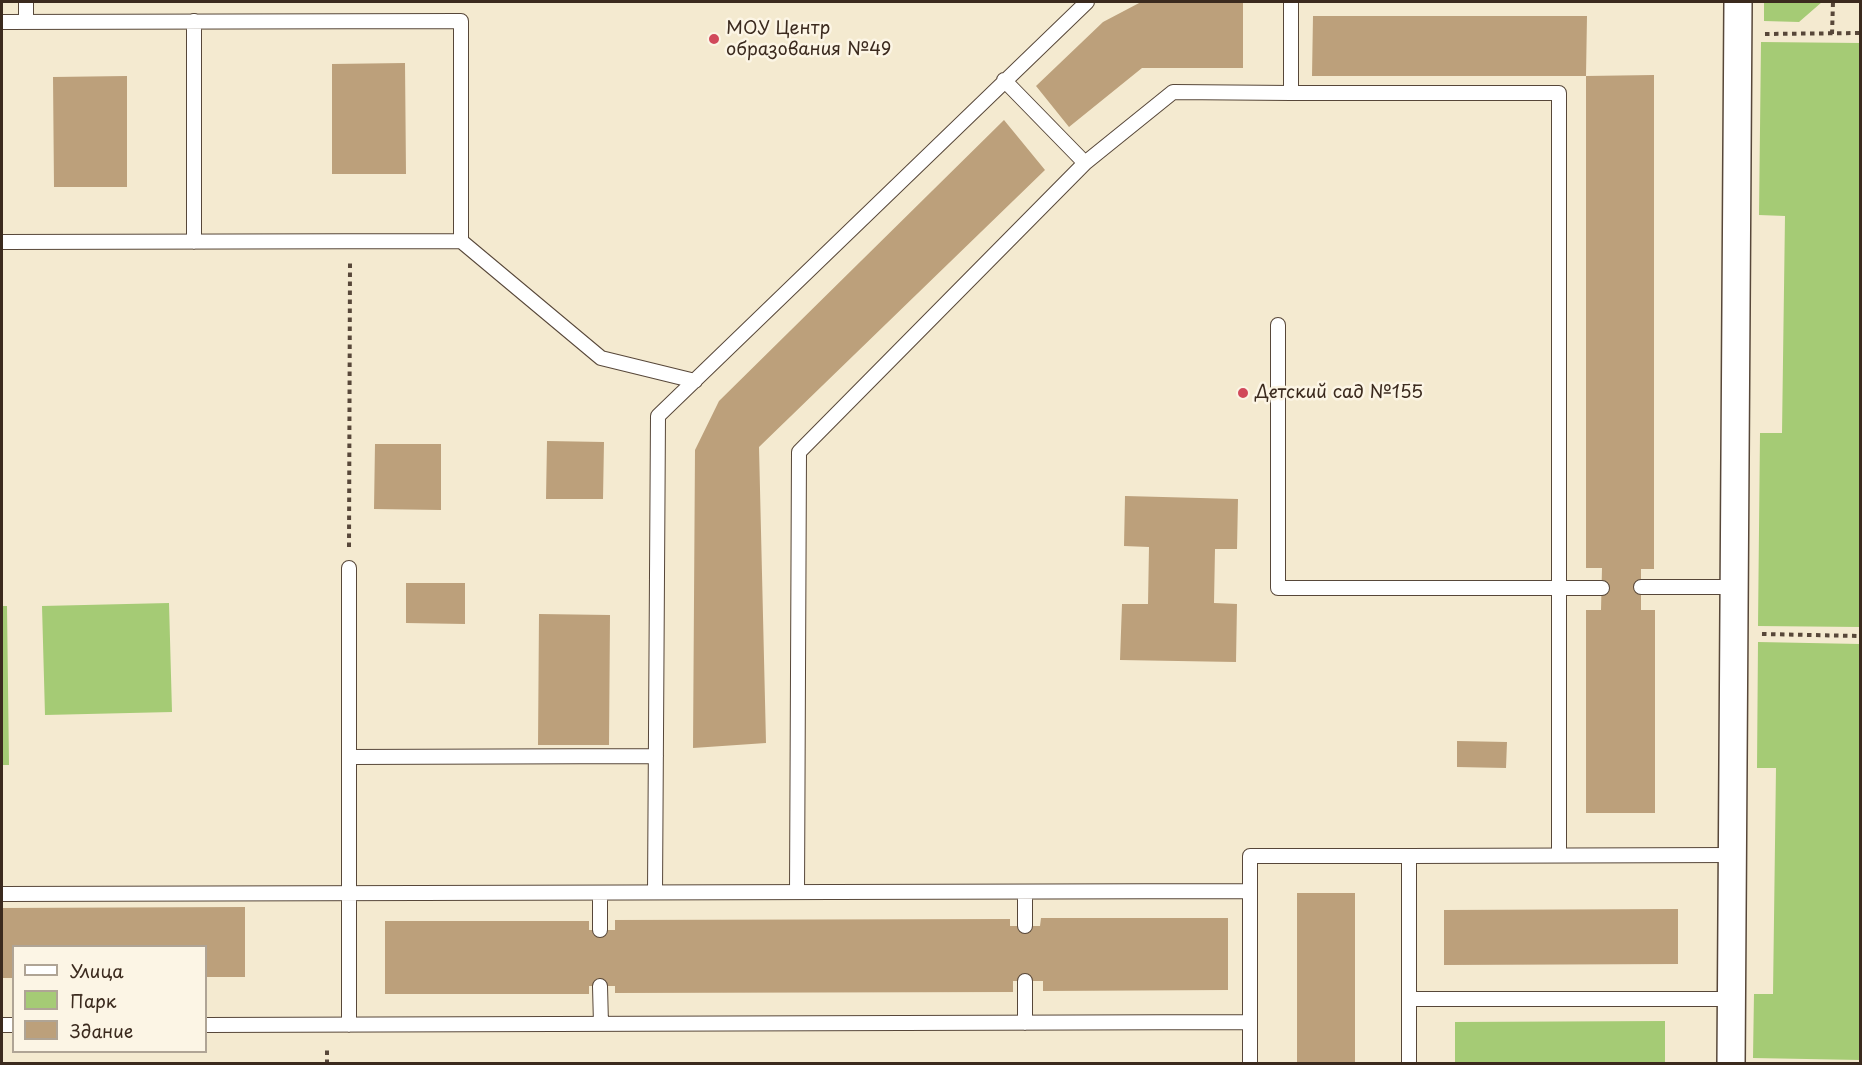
<!DOCTYPE html>
<meta charset="utf-8">
<style>
body{margin:0}
#map{position:relative;width:1862px;height:1065px;overflow:hidden;background:#f4ead0;font-family:"Playpen Sans",sans-serif}
canvas{display:block}
.frame{position:absolute;inset:0;border:3px solid #3b2a1e;pointer-events:none}
.legend{position:absolute;left:12px;top:945px;width:195px;height:108px;box-sizing:border-box;background:#fcf5e5;border:2px solid #afa495;margin:0;padding:8px 10px;list-style:none;font-size:18px;color:#3b2a1e}
.legend li{display:flex;align-items:center;gap:12px;height:30px}
.legend b{width:30px;border:2px solid #afa495}
</style>
<div id="map">
<canvas width="1862" height="1065"></canvas>
<div class="frame"></div>
<ul class="legend">
<li><b style="height:8px;background:#fff"></b>Улица</li>
<li><b style="height:16px;background:#a5cb75"></b>Парк</li>
<li><b style="height:16px;background:#bca07b"></b>Здание</li>
</ul>
</div>
<script>
const g = document.querySelector('canvas').getContext('2d');
g.lineJoin = 'round';
function fillPath(path, color) { g.fillStyle = color; g.fill(path, 'evenodd'); }
function trace(path, color, width, dash) { g.strokeStyle = color; g.lineWidth = width; g.lineCap = dash ? 'butt' : 'round'; g.setLineDash(dash || []); g.stroke(path); }
function drawText(font, color, halo, rows, align = 'center') {
  g.font = font + ' "Playpen Sans",sans-serif'; g.lineWidth = 5; g.setLineDash([]); g.textBaseline = 'middle'; g.strokeStyle = halo; g.fillStyle = color; for (const [text, x, y, turn = 0] of rows) {
    g.save(); g.translate(x, y); g.rotate((+turn || 0) * Math.PI / 180); g.textAlign = isNaN(turn) ? turn : align; if (halo) g.strokeText(text, 0, 0); g.fillText(text, 0, 0); g.restore();
  }
}
fillPath(new Path2D(`
 M1764,2h58l-23,20 -35,-1z
 M1761,42l99,1v584l-102,-1 2,-193h22l3,-217 -26,-1z
 M169,603l3,109 -127,3 -3,-109z
 M2,606h5l2,159h-7z
 M1758,642l102,2v416l-107,-2 1,-64h19l3,-226h-19z
 M1665,1021v42h-210v-41z`), '#a5cb75');
fillPath(new Path2D(`
 M1141,2h102v66h-101l-73,59 -33,-41 67,-64z
 M1313,16h274l-1,60h-274z
 M405,63l1,111h-74v-110z
 M1654,75v494h-13v41h14v203h-69v-203h15l1,-42h-16v-492z
 M127,76v111h-73l-1,-110z
 M1004,120l41,50 -286,277 7,296 -73,5 2,-298 24,-49z
 M547,441l57,1 -1,57h-57z
 M375,444h66v66l-67,-1z
 M1125,496l113,3 -1,50h-22l-1,54 23,1 -1,58 -116,-2 2,-56h26l1,-57 -25,-1z
 M406,583h59v41l-59,-1z
 M539,614l71,1 -1,130h-71z
 M1457,741l50,1 -1,26 -49,-1z
 M1297,893h58v171h-58z
 M245,907v70h-39v-31h-192v32h-12v-70z
 M1678,909v55l-234,1v-55z
 M1041,918h187v72l-185,1v-10h-30v11l-398,1v-7h-26v8h-204v-73h204v9h26v-10l395,-1v7h30z`), '#bca07b');
const lane = new Path2D(`
 M1291,2v91h268v762
 M194,21v221
 M2,22l459,-1v220l-459,1
 M26,22v-20
 M1085,163l88,-71 118,1
 M461,241l140,117 94,23
 M1278,325v263h324
 M349,568v457
 M1641,587h93
 M349,757l307,-1
 M1409,856l323,-1
 M655,892l3,-476 429,-414
 M797,892l2,-440 286,-289 -81,-83
 M1025,892v34
 M600,893v37
 M2,894l1248,-3
 M600,986l1,38
 M1409,999h322
 M1250,1022v-166h159v208
 M1025,1023v-42
 M2,1025h12
 M206,1025l1044,-3v42`);
const street = new Path2D(`
 M1731,1064l7,-1062`);
trace(lane, '#574739', 16);
trace(street, '#574739', 30);
trace(new Path2D(`
 M1765,34l95,-1
 M1832,34l1,-32
 M349,547l1,-284
 M1762,634l98,2
 M327,1064v-18`), '#574739', 4, [4.5, 4.5]);
trace(lane, '#fff', 14);
trace(street, '#fff', 27);
for (const [x, y, r, color] of [
 [714,39,6,"#d1495b"],
 [1243,393,6,"#d1495b"]
]) { const dot = new Path2D(); dot.arc(x, y, r, 0, 2 * Math.PI); g.fillStyle = color; g.fill(dot); trace(dot, '#fcf5e5', 2); }
drawText('18px', '#3b2a1e', '#fcf5e5', [
 ["МОУ Центр",726,29],
 ["образования №49",726,50],
 ["Детский сад №155",1255,393]
], 'left');
</script>
